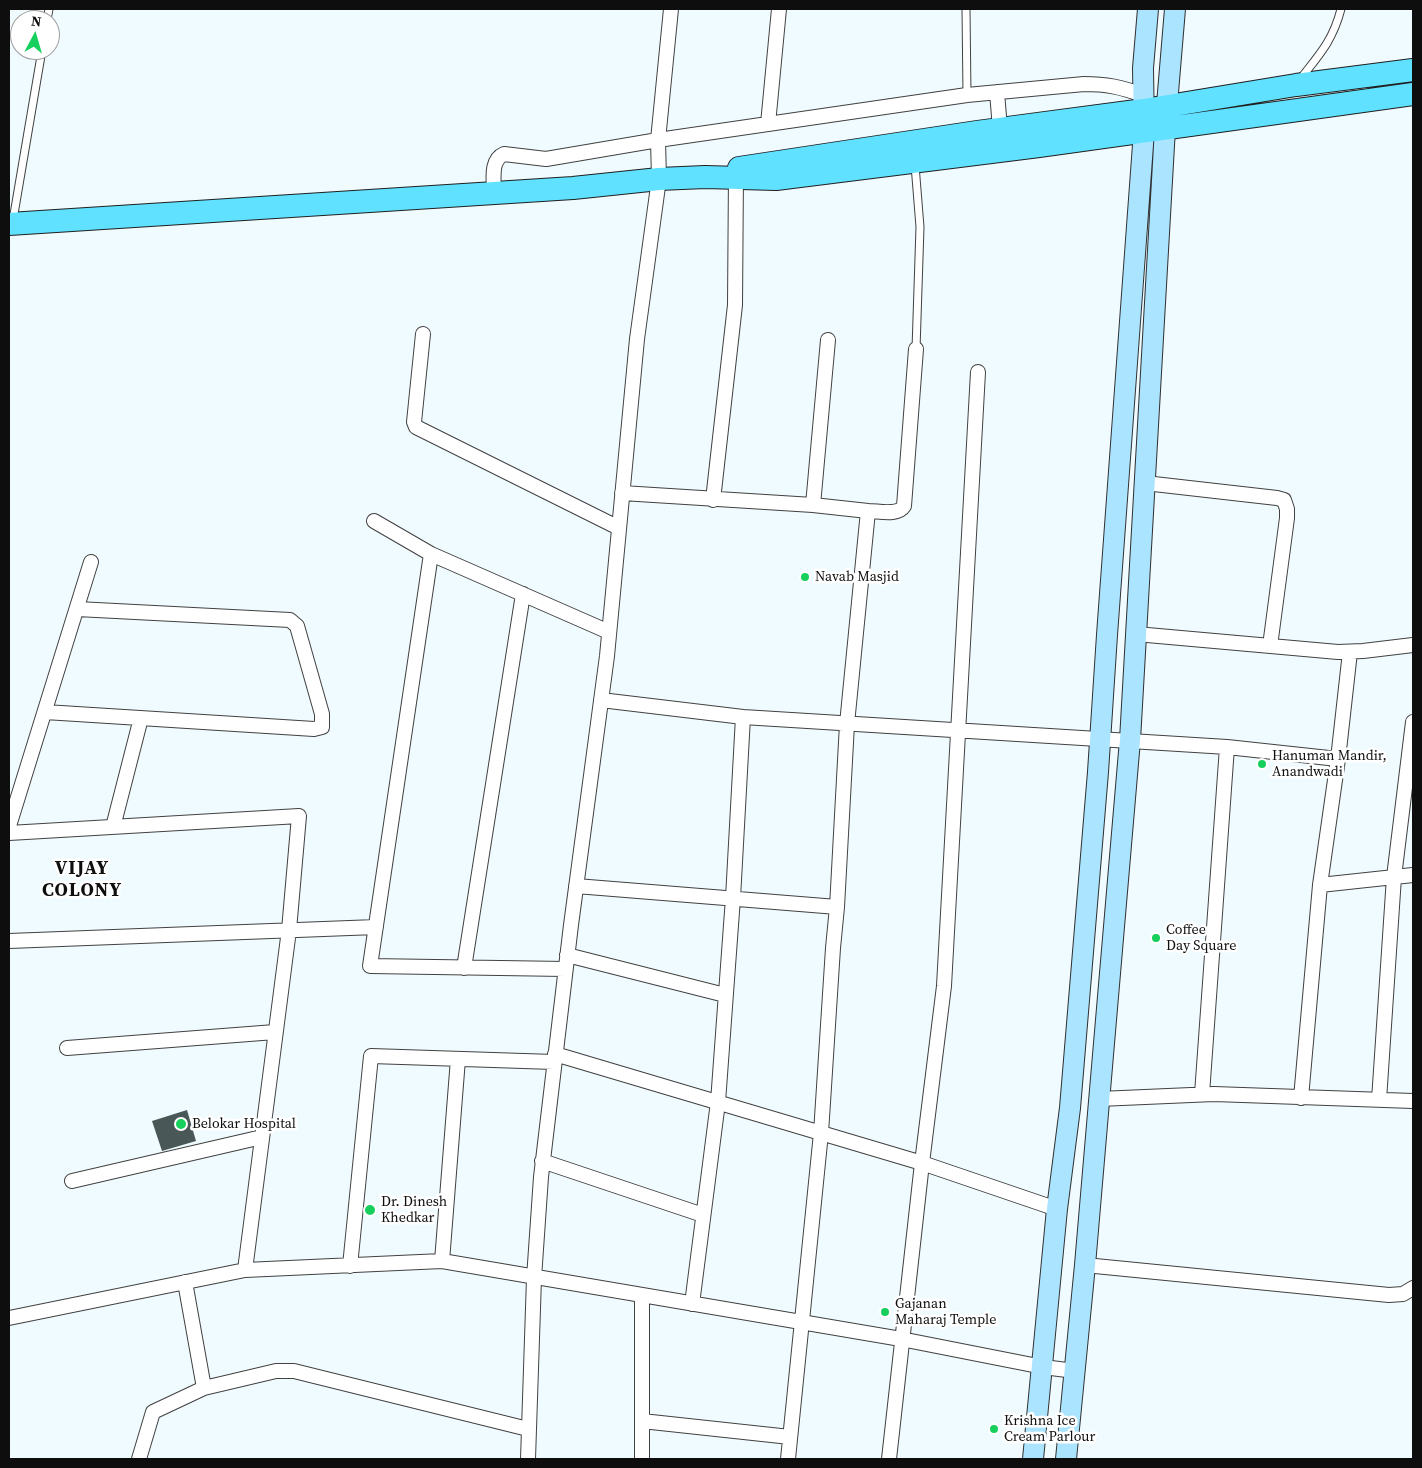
<!DOCTYPE html>
<style>
body{margin:0}
#map{position:relative;width:1422px;height:1468px;overflow:hidden;background:#f0fbff;font-family:"Source Serif 4",serif}
canvas{display:block}
.frame{position:absolute;inset:0;border:10px solid #0e0e0e;pointer-events:none}
.north{position:absolute;left:10px;top:10px;width:50px;height:50px;box-sizing:border-box;background:#fff;border:1px solid #9f9f9f;border-radius:50%;rotate:6deg;font-size:14px;font-weight:700;line-height:20px;text-align:center;color:#0e0e0e}
.north::after{content:'';display:block;margin:auto;width:18px;height:22px;background:#16cf5d;clip-path:polygon(50% 0,100% 100%,50% 72%,0 100%)}
</style>
<div id="map">
<canvas width="1422" height="1468"></canvas>
<div class="frame"></div>
<div class="north">N</div>
</div>
<script>
const g = document.querySelector('canvas').getContext('2d');
g.lineJoin = 'round';
function fillPath(path, color) { g.fillStyle = color; g.fill(path, 'evenodd'); }
function trace(path, color, width, dash) { g.strokeStyle = color; g.lineWidth = width; g.lineCap = dash ? 'butt' : 'round'; g.setLineDash(dash || []); g.stroke(path); }
function drawText(font, color, halo, rows, align = 'center') {
  g.font = font + ' "Source Serif 4",serif'; g.lineWidth = 5; g.setLineDash([]); g.textBaseline = 'middle'; g.strokeStyle = halo; g.fillStyle = color; for (const [text, x, y, turn = 0] of rows) {
    g.save(); g.translate(x, y); g.rotate((+turn || 0) * Math.PI / 180); g.textAlign = isNaN(turn) ? turn : align; if (halo) g.strokeText(text, 0, 0); g.fillText(text, 0, 0); g.restore();
  }
}
fillPath(new Path2D(`
 M187,1110l9,31 -34,10 -10,-30z`), '#495856');
const lane = new Path2D(`
 M966,9l1,86
 M47,20l2,-11
 M1301,78c19,-24 32,-38 40,-69
 M915,165l5,62 -4,122
 M13,220l29,-170`);
const street = new Path2D(`
 M997,92l3,37
 M768,124l11,-115
 M494,193c0,-13 -4,-33 10,-39l42,5 112,-19 309,-45 117,-11c22,0 37,3 59,11
 M423,334l-9,88 2,5 203,101
 M1145,483l132,15 7,2 3,9v9l-17,128
 M622,493l191,12 55,6 -21,213 -10,183 -4,41 -12,185 -33,326
 M713,500l22,-195 1,-133
 M813,505l15,-165
 M868,511c11,0 30,5 36,-5l12,-157
 M374,521l57,33
 M1136,634l202,18 25,-1 50,-6
 M601,700l142,17 -10,181 -15,204 -26,202
 M45,712l269,17 8,-2v-13l-25,-88 -7,-6 -213,-11
 M743,717l484,30 111,12
 M9,826l82,-264
 M113,827l28,-109
 M9,833l290,-17 -10,114 -44,340
 M1320,885l93,-10
 M576,886l261,21
 M9,941l367,-14
 M567,955l158,40
 M464,968l59,-374
 M565,969l-195,-3 61,-412 178,78
 M67,1048l208,-16
 M555,1054l367,109 135,46
 M1202,1094l25,-347
 M1301,1098l19,-213 18,-126 12,-107
 M1099,1099l115,-5 199,7
 M1379,1100l15,-223 19,-155
 M542,1161l161,54
 M72,1181l190,-44
 M442,1261l16,-202
 M1085,1265l304,30 14,-1 10,-6
 M350,1266l21,-210 183,6
 M9,1318l236,-48 197,-9 459,78 142,28 32,4
 M204,1388l72,-17h18l234,58
 M642,1421l148,16
 M139,1459l14,-47 51,-24 -19,-106
 M528,1459l6,-181 7,-101 30,-252 36,-269 30,-317 22,-160 -1,-39 13,-131
 M642,1459v-164
 M889,1459l33,-296 22,-177 34,-614`);
const secondary = new Path2D(`
 M1033,1459l24,-250 13,-101 28,-336 9,-137 37,-504 -1,-63 5,-59
 M1066,1459l19,-194 45,-525 35,-612 10,-119`);
const primary = new Path2D(`
 M739,168l238,-36 167,-22 152,-25 117,-15
 M9,224l564,-36 86,-9 46,-2 71,2 263,-33 374,-52`);
trace(lane, '#414141', 9);
trace(street, '#414141', 16);
trace(secondary, '#303030', 22);
trace(primary, '#1f1f1f', 24);
trace(lane, '#fff', 7);
trace(street, '#fff', 14);
trace(secondary, '#abe4ff', 20);
trace(primary, '#60e1ff', 22);
for (const [x, y, r, color] of [
 [805,577,5,"#16cf5d"],
 [1262,764,5,"#16cf5d"],
 [1156,938,5,"#16cf5d"],
 [181,1124,6,"#16cf5d"],
 [370,1210,6,"#16cf5d"],
 [885,1312,5,"#16cf5d"],
 [994,1429,5,"#16cf5d"]
]) { const dot = new Path2D(); dot.arc(x, y, r, 0, 2 * Math.PI); g.fillStyle = color; g.fill(dot); trace(dot, '#fff', 2); }
drawText('14px', '#0e0e0e', '#fff', [
 ["Navab Masjid",815,577],
 ["Hanuman Mandir,",1272,756],
 ["Anandwadi",1272,772],
 ["Coffee",1166,930],
 ["Day Square",1166,946],
 ["Belokar Hospital",192,1124],
 ["Dr. Dinesh",381,1202],
 ["Khedkar",381,1218],
 ["Gajanan",895,1304],
 ["Maharaj Temple",895,1320],
 ["Krishna Ice",1004,1421],
 ["Cream Parlour",1004,1437]
], 'left');
g.letterSpacing = '1px';
drawText('bold 19px', '#0e0e0e', '#fff', [
 ["VIJAY",82,869],
 ["COLONY",82,891]
]);
g.letterSpacing = '0px';
</script>
